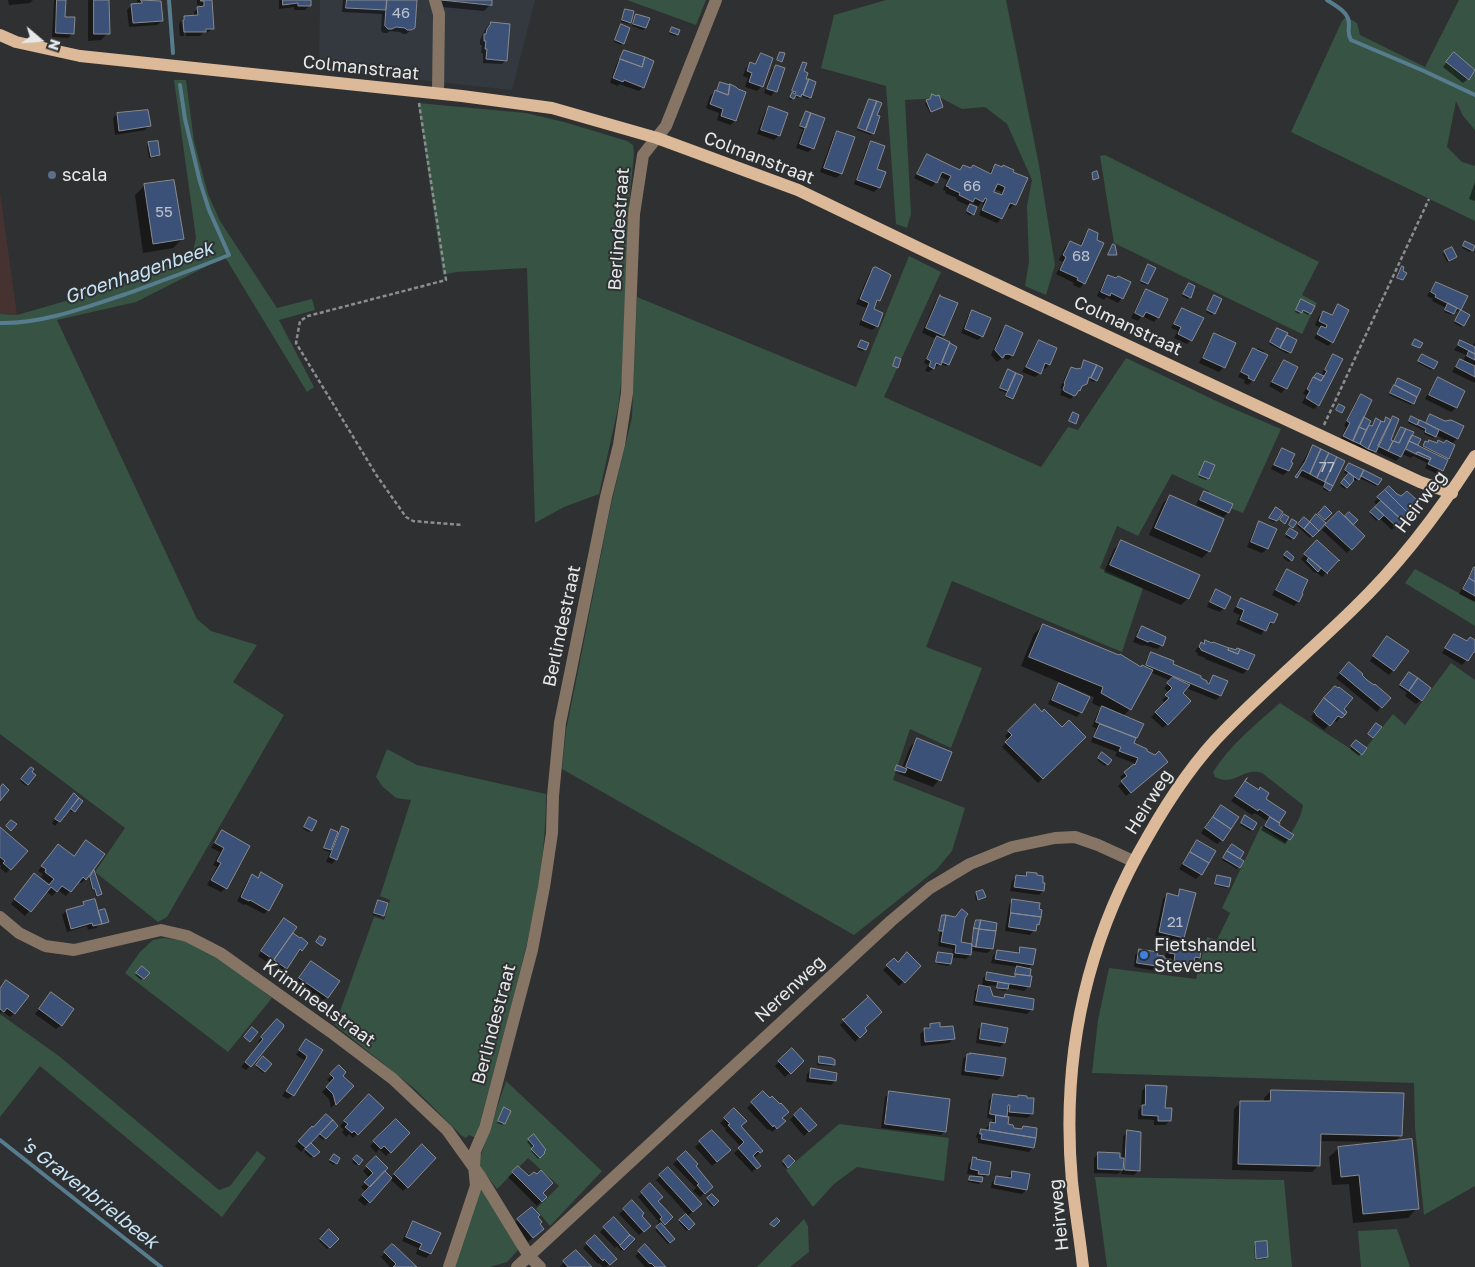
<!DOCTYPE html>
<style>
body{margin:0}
#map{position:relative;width:1475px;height:1267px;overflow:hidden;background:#2f3032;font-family:"Golos Text",sans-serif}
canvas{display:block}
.north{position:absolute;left:15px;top:15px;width:50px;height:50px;-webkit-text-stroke:4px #2f3032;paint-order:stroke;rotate:108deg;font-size:14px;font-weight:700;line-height:20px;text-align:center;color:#e7e8e9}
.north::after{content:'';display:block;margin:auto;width:18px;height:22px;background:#e7e8e9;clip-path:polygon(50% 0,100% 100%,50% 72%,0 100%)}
</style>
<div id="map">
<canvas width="1475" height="1267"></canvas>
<div class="north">N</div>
</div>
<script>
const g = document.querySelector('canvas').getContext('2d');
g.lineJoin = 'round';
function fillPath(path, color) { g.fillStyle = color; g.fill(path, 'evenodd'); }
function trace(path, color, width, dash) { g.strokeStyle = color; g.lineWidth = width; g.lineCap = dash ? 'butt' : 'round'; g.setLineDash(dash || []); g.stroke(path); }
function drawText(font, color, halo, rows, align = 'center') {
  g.font = font + ' "Golos Text",sans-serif'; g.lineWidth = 4; g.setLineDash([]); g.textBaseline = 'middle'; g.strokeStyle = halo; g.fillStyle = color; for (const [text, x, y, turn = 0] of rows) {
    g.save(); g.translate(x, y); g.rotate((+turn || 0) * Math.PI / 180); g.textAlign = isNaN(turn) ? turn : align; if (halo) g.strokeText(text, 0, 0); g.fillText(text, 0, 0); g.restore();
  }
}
fillPath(new Path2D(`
 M320,0h215l-23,90 -193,-21z`), '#343940');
fillPath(new Path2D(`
 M0,192l17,123 -17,-1z`), '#463230');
fillPath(new Path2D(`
 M627,0h79l-10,25z
 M886,0h120l33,165 16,100 -9,30 -21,-9 4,-24 -2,-56 5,-26 -25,-56 -22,-17 -23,2 -21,-11 -36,2 6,114 -4,14 -11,-4 -10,-138 -65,-18 13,-53z
 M1459,0h16v130l-12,-14 -7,-15 -9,46 15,15 13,4v55l-184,-89 51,-111 4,-4 11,6 3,12 65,32z
 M174,80h12l8,61 14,53 12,27 57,87 35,-9 3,11 -36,10 35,67 -7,5 -82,-135 -89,45 -79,18 140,299 14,12 46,14 -24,37 51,33 -117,202 -9,5 -63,-50 30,-44 -125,-94v-420l17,1 94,-27 52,-23 17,-2 12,-8 4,-17z
 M418,103l108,10 38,9 63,19 6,4 1,9 -5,50 -7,172 -4,32 -19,86 -35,13 -29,16 -8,-255 -71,4 -13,3z
 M1105,155l214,107 -17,33 15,8 -15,31 -188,-91 -14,-87z
 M909,256l32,16 -57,125 157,70 27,-40 10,3 48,-72 101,48 54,23 -38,84 -36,-14 2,-8 -37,-17 -34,62 -21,-10 -17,42 43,20 -21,64 -170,-71 -26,66 56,21 -31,80 -41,-19 -17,51 72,28 -13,43 -15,18 -83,66 -292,-166 4,-39 10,-49 34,-172 22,-92 5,-120 219,90z
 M1415,569l60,33v24l-70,-43z
 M1451,663l24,17v506l-51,29 -9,-87 -1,-45 -322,-10 6,-53 11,-52 87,11 11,-42 10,3 13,-27 -8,-5 39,-82 24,16c8,-12 16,-23 18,-37l-41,-32c-20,-6 -26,14 -47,4l-2,-5c17,-27 43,-48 67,-69l80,52 33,-41 12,11z
 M387,749l30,16 129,29c0,76 -17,147 -37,220 -11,41 -22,83 -33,124l-7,-3 -3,3 -4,-2 -46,-46 -81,-65 39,-108 10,3 6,-20 -10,-4 31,-96 -15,-2 -13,-11 -7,-10z
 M164,938c7,1 13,2 20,3 27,8 64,39 88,57l-44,54 -103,-79 15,-21 13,-12z
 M0,1014l59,42 160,134 11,-4 27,-35 9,7 -44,59 -182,-151 -40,51z
 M506,1081l96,90 -52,55 -14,-17 23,-23 -31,-28 -31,31 -19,-25z
 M839,1124l110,14 -5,43 -87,-14 -23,17 -21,23 -27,-37z
 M1095,1177l189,3 8,87h-185z
 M479,1185l40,64 -12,13 -17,5h-37z
 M804,1219l4,7 1,26 -19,15h-33z
 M1397,1229l13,38h-49l-3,-36z`), '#365343');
fillPath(new Path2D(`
 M8,0h25l-3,3 -21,2z
 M54,0h11l-1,18 9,15 -5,5 -16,-1z
 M88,0h19l1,33 -7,7 -13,1z
 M137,0h20l5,21 -5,4 -28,2 -2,-17 5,-5h5z
 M197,0h14l2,28 -5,4 -5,1 -3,3h-14l-2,-16h-2l2,-3h10v-5l4,-4h2v-3h-3z
 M279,0h30l1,5 -5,5h-11v-3l-15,2z
 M343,0h73l-2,28 -8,6h-3l-3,-2 -10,-1 -3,2h-3l-3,-2 1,-17 -40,-2z
 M433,0h58v4l-7,7 -52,-5z
 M626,10l7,2 -5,12 -7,-2z
 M636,15l9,13 -2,2 -11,-4z
 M181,20l3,16h-4l-1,-11z
 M491,23l15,37 -4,4 -19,-1v-10h-2l1,-8h-2v-5l6,-12z
 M621,26l2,17 -2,2 -7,-3z
 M672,28l5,7 -2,1 -6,-2z
 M624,51l19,36 -4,4 -20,-7 -1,2 -8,-3 6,-18z
 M761,55l1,31 -5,5 -12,-4 3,-9 -5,-2 3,-8 5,-5 3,2z
 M1450,58l18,21 -5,4 -20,-16z
 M803,63l-1,9 8,25 -2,2 -8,-3 -2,2 -4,-2 -3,4 -2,-1 4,-6 -2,-1z
 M776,66l-1,25 -4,5 -7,-3 8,-23z
 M721,83l14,38 -5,4 -13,-5 2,-7 -13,-5 4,-12 5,-5 1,1z
 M932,96l10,11 -12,6 -5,-10 4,-3z
 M869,100l6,16 -2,18 -2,1 -14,-5z
 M769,108l17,5 -8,23 -4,4 -17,-6 8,-22z
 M806,113l7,35 -5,4 -12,-4 7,-19 -4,-1z
 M117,114l32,12 -4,4 -30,5 -2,-17z
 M837,132l4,42 -5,4 -16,-6 13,-35z
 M872,142l7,45 -5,5 -20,-8 13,-37z
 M149,143l10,12 -2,2 -8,1 -2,-13z
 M927,155l32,16 4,-5 26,8 2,-4 5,-5 18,39 -4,5 -4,-2 -5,12 -4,4 -18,-8 4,-11 -2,-1 -3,3 -8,-4 -1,2 7,4 -5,8 -5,-3 3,-7 -13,-6 1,-2 -12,-5 1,-2 -3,-1 4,-10 -8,-4 -3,6 -4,5 -18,-9 9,-18zM994,189l8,3 -2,4 -8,-4z
 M1475,182v19l-6,-2z
 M145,185l37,54 -9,9 -30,5 -8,-58z
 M1089,230l-5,53 -4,5 -7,-3 1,-2 -18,-9 7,-12 -4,-2 6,-13 5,-5 9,5 6,-12z
 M1464,245l9,2 -3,5 -8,-4z
 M1445,252l9,6 -7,4 -4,-8z
 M1148,266l-1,17 -1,2 -6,-2z
 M873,269l6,31 -7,10 5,16 -5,4 -13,-5 7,-17 -10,-4 13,-30z
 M1109,276l13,22 -4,5 -12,-6 -2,3 -7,-4 7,-15z
 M1436,283l24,26 -5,4 -2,-1 -2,3 -7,-3 2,-4 -14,-7 1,-2 -6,-3 5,-8z
 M1188,286l4,6 -4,7 -6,-3z
 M1147,290l11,27 -4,5 -12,-6 -4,5 -7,-3 11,-23z
 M939,297l17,7 -13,32 -4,3 7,9 4,-3 -2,20 -2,1 -6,-2 -11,8 -4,-1 3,-6 -4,-2 9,-21 3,-3 -14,-6 13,-31z
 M1213,298l1,15 -2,2 -6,-3z
 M1300,303l10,10 -2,2 -7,-4 -2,3 -4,-2z
 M1338,306l-6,36 -4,4 -14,-8 7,-10 -6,-3 4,-9 5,-4 7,4z
 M1183,309l8,31 -4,4 -13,-6 4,-7 -7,-3 7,-14z
 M973,312l9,24 -4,4 -17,-7 7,-17z
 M1460,314l3,11 -2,2 -7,-4z
 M1006,327l6,29 -4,4 -5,-2 -6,4 -6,-7 10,-24z
 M1276,331l19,10 -7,13 -19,-10z
 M1214,335l20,9 -10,23 -5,5 -20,-9 11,-24z
 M861,341l4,8 -2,2 -6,-2z
 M1039,341l17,8 -7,16 -4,4 -3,-1 -2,5 -5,4 -13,-5 13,-26z
 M1461,341l11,6 3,-5v41l-23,-11 4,-7 4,-5 3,1 3,-6 -12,-5z
 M1258,348l6,3 -11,29 -5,5 -4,-2 1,-3 -7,-3 11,-23 4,-5 3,2z
 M1333,356l-15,49 -4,4 -12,-6 4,-8 -3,-1 6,-11 6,-7h6l8,-16z
 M1421,357l12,11 -2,2 -13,-7z
 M1085,361l11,19 -2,2 -4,-2 2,-5 -21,24 -11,-4 2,-6 -2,-1 7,-15 4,-5 7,2z
 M1284,361l2,27 -5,5 -12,-7 11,-21z
 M1008,371l13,5 -10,24 -6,-3 2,-4 -8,-3z
 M1438,379l26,13 -8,16 -5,4 -26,-13 9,-16z
 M1397,381l22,9 -8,15 -22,-10z
 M1361,396l-1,26 11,5 5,-7 6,3 4,-4 3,22 4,2 6,-13 9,10h11l-2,6 3,1 5,-4 11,1 2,-3 6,3 3,-3 -11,-6 -3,3 -9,-4 1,-3 -17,-8 3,-6 13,7 6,-9 14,7 18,5 -5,12 -6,5 -3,14 -6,12 -5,4 -12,-6 2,-5 -14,-7 -2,2 -9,-4 -6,7 -21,-10 -5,5 -30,-15 6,-14 -2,-1 12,-26zM1400,445l18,9 -2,1 -17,-7z
 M1313,447l16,43 -1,2 -5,-3 1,-2 -28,-13 13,-23z
 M1282,450l9,13 -3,8 -5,4 -12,-6 7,-15z
 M1204,464l4,14 -2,2 -8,-3z
 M1349,464l31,15 -3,6 -1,1 -17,-8 -3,3 -3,-2 -8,10 -5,-3 8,-11 -4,-2z
 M1389,488l13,10 15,6 -25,26 -13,-12 -3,3 -6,-7 8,-8 -4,-4z
 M1204,493l24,19 -4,5 -28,-12 4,-8z
 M1170,496l39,55 -7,7 -53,-23 14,-32z
 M1325,508l5,5 -8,8 2,2 -14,15 -13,-12 7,-7 5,5z
 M1274,511l8,1 -8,10 -5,-2z
 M1339,512l6,6 4,-4 3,11 11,11 -16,17 -25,-23z
 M1260,523l15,7 -8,19 -5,4 -15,-6 8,-20z
 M1289,531l7,2 -5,7 -6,-3z
 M1121,542l67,56 -7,7 -77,-33 10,-23z
 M1317,542l21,18 -16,17 -6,-5 -1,1 -14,-14z
 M1287,553l6,4 -4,5 -6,-4z
 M1475,564v38l-16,-8z
 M1287,570l11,32 -4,4 -22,-11 11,-20z
 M1216,591l8,17 -4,4 -13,-5 5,-12z
 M1241,600l32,22 -4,5 -2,-1 -6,9 -25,-11 4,-9 -7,-3 4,-8z
 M1043,625l98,43 3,-1 3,-9 5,-4 56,29 5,-7 13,6 -6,14 -4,4 -30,-12 -5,5 8,8 -26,27 -12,-11 14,-14 -3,-3 7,-7 -5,-5 7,-7 -21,-9 -20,37 -7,7 19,8 -9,20 12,8 17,14 -36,30 -8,-10 5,-5 -3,-4 13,-11 1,-3 -19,-7 2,-4 -26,-10 5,-14 -4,-1 6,-15 4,-4 -10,-5 2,-6 -73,-31 13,-32z
 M1142,628l20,17 -5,4 -13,-4 -1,1 -10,-4 4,-10z
 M1470,638l5,3v12l-4,4 -1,-1 -8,9 -20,-12 8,-13 16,2z
 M1205,642l20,12 22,16 -4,4 -38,-15v-1l-8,-3 1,-2 -3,-1 2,-4z
 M1383,642l10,28 -4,5 -19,-14z
 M1345,668l36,39 -4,5 -41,-34z
 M1408,675l13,25 -5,4 -11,-8 2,-3 -8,-6z
 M1059,685l22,27 -4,5 -29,-13 7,-15z
 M1335,687l7,22 3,3 -9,10 -2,-3 -10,11 -12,-10 1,-1 -2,-2 9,-13z
 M1035,706l27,23 22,8 -46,46 -36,-36 6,-7 -3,-4z
 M917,740l22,40 -6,7 -39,-15 6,1v-3l-4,-2 2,-2 4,2 8,-21z
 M1354,743l11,5 -6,8 -9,-7z
 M1101,756l9,4 -5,6 -8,-6z
 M31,768l-3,16 -2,2 -6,-5z
 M1245,783l19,16 13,27 15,9 -7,9 -24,-14 6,-9 -12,-8 -3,2 -21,-14z
 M74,795l7,6 -9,11 -4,-2 -13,16 -3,-3z
 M1221,806l1,34 -5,4 -16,-11z
 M1244,819l12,5 -6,7 -10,-6z
 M307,820l4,10 -2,2 -6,-3z
 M342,828l-6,31 -4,5 -6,-2 4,-10 -7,-2 7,-17h7z
 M0,829l10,40 -4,4 -6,-5 1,-2 -1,-1z
 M222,832l27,14 -23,42 -5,4 -14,-7 10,-18 -4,-2 7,-13 -9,-4 7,-12z
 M1197,841l17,10 -13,23 -5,5 -17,-10 14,-23z
 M1230,847l8,12 1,8 -2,2 -15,-9z
 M53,850l20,7 13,22 -5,4 -3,-2 -12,15 -8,-6 -6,6 -6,-5 -21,25 -14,-12 19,-25 19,7 1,-2 -9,-7 2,-3 -5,-3z
 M94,872l7,22 -5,3 -2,-7h-2l-3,-11z
 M1027,873l14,11 2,7 -4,4 -29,-4 2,-10 3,-3v-2l2,-2 8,1z
 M261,874l7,36 -4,4 -19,-10 -1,1 -7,-4 11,-21 5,-4 4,2z
 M1217,876l11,10 -2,2 -12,-3 1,-7z
 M1180,891l3,47 -4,4 -24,-6 8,-37 4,-5 8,3z
 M976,894l9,3 -9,4 -1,-6z
 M1013,900l25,24 -8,11 -25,-4 4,-26z
 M378,902l8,2 -5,13 -8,-2 3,-12z
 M84,903l24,18 -9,4 -3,3 -8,2 -1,-4 -20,6 -5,-17 4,-4 14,-4z
 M942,916l21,2 -4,25 12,2 3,-22 2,-2 16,28 -5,4 -14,-2v-3l-3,-1v8l-4,4 -15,-2 -1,7 -2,2 -11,-2 2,-10 13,2 1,-7 -15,-3 2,-14h-2l3,-14z
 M280,924l20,15 1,11 -4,4 -1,-1 -15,19 -23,-16z
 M1170,947l29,10 -5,5 -1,-1 -5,7 -19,-3 -5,7 -30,-5 1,-12 5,-5 16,6 9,2 1,-6z
 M1021,948l11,17 -5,4 2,17 -5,5 -16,-3 -3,3 -9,-2 1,-3 -8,-1 3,12 10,2 3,-4 26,15 -4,4 -54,-9 2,-14 4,-5h3l1,-8 4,-4 27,3 1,-7 2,-3 -26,-4 2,-7 4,-5 19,3z
 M894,960l4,4 21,2 -20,20 -16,-16z
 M307,967l20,30 -4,4 -27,-18z
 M142,968l6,5 -7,7 -6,-5z
 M0,989l15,24 -5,4 -8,-6 -2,3z
 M51,994l10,31 -5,4 -21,-15z
 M868,998l-5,30 2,3 -10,11 -15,-17z
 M272,1025l-22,41 -4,4 -5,-3 19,-23 -2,-2z
 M930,1025l9,3 14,11 -4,4 -28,3 -1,-12z
 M983,1025l24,4 -3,14 -4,4 -24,-4 2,-14z
 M306,1041l15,9 -28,45 -5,4 -6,-3 22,-36 -8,-5z
 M792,1050l10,11 -17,16 -10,-11z
 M967,1055l35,21 -5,4 -36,-5 2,-16z
 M820,1057l13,7 -2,2 -14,-1 1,-6z
 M263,1058l7,6 -7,9 -7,-6z
 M339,1067l2,9 11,10 -21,22 -2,-9 -7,-7 9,-9 -4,-3z
 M811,1070l24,11 -4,4 -25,-3 1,-8z
 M1146,1087l18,22 6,12 -5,4h-11v-5l-16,-1v-8l3,-4 1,-16z
 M1271,1091l130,45 -7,6 23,66 -9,10 -55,5 -4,-39 -17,1 -3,-28 10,-9 38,-4v-2l-58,-1v24l-7,7 -80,-2 2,-61 7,-7 23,1v-5z
 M763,1093l21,28 -12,11 -3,-3 -1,1 -21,-22z
 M890,1093l55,38 -4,4 -60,-7 4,-31z
 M369,1095l13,13 -29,30 -4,-4 -3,3 -4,-5 2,-2 -4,-4z
 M993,1095l24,3 2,-2 13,18 -5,4 -19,-2 -2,9 6,4 8,1 3,-3 13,2 -3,18 -4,5 -51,-9v-5h-2l1,-4 4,-4 5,1v-3l6,-5 1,-4 -6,-1 2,-18z
 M504,1109v14l-2,2 -5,-2z
 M734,1110l6,16 21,25 -6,6 -2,-2 -2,2 8,9 -7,6 -18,-19 7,-6 -16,-17 1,-1 -6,-6z
 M794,1115l17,14 -7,7 -14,-16z
 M396,1120l12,13 -22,23 -7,-7 -3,4 -6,-7z
 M327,1125l1,1h9l-14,14 -6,-5 -16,17 -6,-6 17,-18z
 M712,1131l17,19 -17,16 -17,-19z
 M1128,1132l10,39 -4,4 -13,-1 1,-4 -4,4 -24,-1v-15l5,-5 23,6 1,-23z
 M534,1136l10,17 -6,6 -7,-8 2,-2 -6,-7z
 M311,1145l7,7 -7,6 -7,-6z
 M422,1146l13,12 -32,33 -13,-12 -25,27 -7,-6 8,-8 -5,-5 8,-9 -6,-7 13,-13 7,13 7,8z
 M686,1152l8,14 17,21 -11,10 -7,-6 3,-3 -23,-24z
 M332,1157l6,1 -4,7 -5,-3z
 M357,1157l4,3 -5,5 -4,-3z
 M789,1157l4,4 -7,7 -4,-4z
 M973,1159l14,15 -5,5 -3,5 -11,-2 2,-5h4l1,-2 -8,-1 2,-11z
 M518,1168l27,29 -8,9 -29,-29z
 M668,1169l32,35 -13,13 6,7 -7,7 -7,-9 8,-8 -31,-34z
 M1012,1172l14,18 -4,4 -31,-6 1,-6 4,-5 12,2v-2z
 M650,1185l7,16 14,16 -9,9 12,13 -6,5 -13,-14 4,-4 -2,-2 2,-2 -21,-25z
 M712,1195l5,6 -5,6 -6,-6z
 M632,1202l8,14 9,10 -10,9 -20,-21z
 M614,1219l19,20 -12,12 -4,-5 -2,2 -15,-16z
 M518,1220l20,13 -10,9 -15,-18z
 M413,1222l17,32 -4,4 -10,-4 2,-6 -16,-7 7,-14z
 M329,1231l8,8 -10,10 -8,-8z
 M595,1236l20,22 -9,9h-3l-4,-4 -1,1 -15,-16z
 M1256,1243l11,14 -2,2 -10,1 -1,-15z
 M392,1245l23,22h-25l-9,-10z
 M645,1246l19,21h-19l-10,-11z
 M576,1251l14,16h-30l4,-5z`), '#0007');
trace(new Path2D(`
 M169,0l4,53
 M1327,0c9,6 22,12 22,24 0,8 -2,8 2,16l73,31 51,24
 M0,323c42,1 87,-16 126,-29 35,-13 69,-25 103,-39l-20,-45 -9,-28 -15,-63 -5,-34
 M0,1140l161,127`), '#567c8e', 4);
const building = new Path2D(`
 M57,0h9l-1,17h10l-1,17 -18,-1z
 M94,0h15l1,34h-16z
 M141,0l20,1 2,20 -30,2 -2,-19 11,-1z
 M201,0h11l2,29h-8v3h-22l-1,-12h1v-4l14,-1 -1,-8 7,-1v-5h-3z
 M283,0h28v6h-13v-3l-15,2z
 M347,0h40l-1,10 -40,-2z
 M387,0h30l-2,28 -4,2h-4l-2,-2 -9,-1 -4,2h-4l-3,-3z
 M442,0h50v5z
 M625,9l9,2 -3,12 -9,-3z
 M636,14l14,4 -4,10 -13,-4z
 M491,22l19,2 -3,37 -21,-2 1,-10h-2l1,-8h-2v-7h2l1,-5 3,-4z
 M621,24l9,4 -6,16 -9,-4z
 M672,27l8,3 -2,5 -8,-3z
 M624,50l21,7 -3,10 -22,-8z
 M780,52l5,1 -3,9 -5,-2z
 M1454,52l21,18 -6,10 -23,-18z
 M761,53l12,5 -10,29 -14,-5 3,-9 -5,-2 3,-9 5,2z
 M645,57l9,4 -10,27 -20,-8 -1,2 -10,-4 7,-19 22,8z
 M803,62l4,1 -3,8 4,2 -2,6h3l-6,16 -1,-1 -1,3 -5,-2 -2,4 -4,-2 2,-5 3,2 1,-2 -4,-1z
 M776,65l9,3 -8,24 -10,-3z
 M809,79l7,3 -5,16 -8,-3z
 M720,82l10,3 -2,10 -11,-4z
 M730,84l6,3 2,2 8,3 -10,29 -15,-5 2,-7 -13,-5 5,-14 13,5z
 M932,94l4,2 3,-1 4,12 -12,5 -5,-12 4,-1z
 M869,99l8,2 -11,30 -8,-3z
 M877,101l5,2 -5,12 3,1 -6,18 -8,-3z
 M769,106l19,7 -8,23 -19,-6z
 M148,110l3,16 -32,5 -2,-18z
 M806,111l5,2 -5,15 -6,-2z
 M811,113l14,5 -11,31 -14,-5z
 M837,131l18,6 -13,37 -18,-6z
 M158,141l2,14 -9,2 -3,-15z
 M871,141l14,5 -8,23 9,3 -6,16 -23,-8z
 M927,154l33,16 3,-5 8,3 2,-3 18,9 4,-10 7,3 1,-2 11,5 -1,2 15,6 -12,27 -6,-2 -8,16 -20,-9 5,-11 -2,-1 -2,4 -8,-4 -2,4 -14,-7 1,-2 -11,-5v-1l-3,-1 5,-10 -9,-4 -5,11 -20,-9zM998,184l7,3 -3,8 -8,-3z
 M1097,171l2,7 -6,2 -1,-7z
 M174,180l10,59 -31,5 -9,-60z
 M970,204l7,3 -3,8 -7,-4z
 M1089,229l9,4 -1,7 7,3 -19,41 -8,-4 1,-2 -18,-8 6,-13 -3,-2 7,-14 11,5z
 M1465,241l10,5 -2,5 -10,-5z
 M1113,244l2,1 2,10h-9z
 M1452,247l5,10 -8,4 -5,-10z
 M1148,264l8,4 -8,16 -7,-3z
 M1402,266l2,1 -1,4 4,2 -4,7 -6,-2z
 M876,267l15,8 -11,26 -3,-1 -3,9 9,4 -5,14 -16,-7 7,-17 -9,-4 13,-31z
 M1108,275l8,3 2,-2 13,6 -8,17 -12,-6 -1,3 -9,-4z
 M1436,282l32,14 -7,14 -26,-13 1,-2 -5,-3z
 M1189,283l6,3 -4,12 -8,-4z
 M1146,289l22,10 -9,19 -13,-6 -3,5 -8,-4z
 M940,295v1l18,7 -14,33 -18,-8z
 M1214,295l8,4 -7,15 -8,-4z
 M1301,299l14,7 -4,8 -8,-4 -1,3 -6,-3z
 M1448,303l9,5 -3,6 -9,-4z
 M1338,304l11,6 -16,33 -16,-9 4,-8 5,2 1,-3 -8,-4 4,-10 9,4z
 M1182,308l22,10 -12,23 -14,-7 3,-7 -7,-3z
 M972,310l19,8 -8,19 -18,-8z
 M1461,310l9,5 -6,11 -9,-5z
 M1006,325l17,8 -10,23 -5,-2 -4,1v2l-2,1 -7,-8z
 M1277,328l11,5 -8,15 -10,-6z
 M1214,333l22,10 -11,25 -22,-10z
 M1287,335l10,5 -6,13 -11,-5z
 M937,336l13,6 -9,23 -5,-2 -2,6 -5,-3 2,-5 -4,-2z
 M1415,339l8,4 -3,5 -8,-3z
 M861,340l8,3 -3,7 -8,-3z
 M1039,340l18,8 -7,17 -5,-2 -4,11 -15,-7z
 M1460,340l15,7v7l-17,-9z
 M950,343l7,4 -8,18 -7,-3z
 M1253,348l15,7 -14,26 -6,-3 1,-2 -8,-4z
 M1469,351l6,3v6l-8,-4z
 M1333,354l10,5 -24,47 -13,-8 4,-7 -3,-2 6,-12 8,4 6,-10 -2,-1z
 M1422,354l16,8 -4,7 -16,-8z
 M896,357l5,2 -3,9 -5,-2z
 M1460,359l15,7v11l-19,-10z
 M1084,360l13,5 -6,13 -2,-1 -2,7 -5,2 -2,5 -1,-1 -3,5 -2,1 -10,-5 -1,-2 2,-5 -1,-1 7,-16 6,2 4,-1z
 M1284,360l14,7 -11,22 -15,-7z
 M1097,365l6,3 -6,13 -6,-3z
 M1008,369l8,4 -8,18 -8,-3z
 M1016,373l7,3 -10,23 -7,-3z
 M1317,373l7,3 -3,5 -7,-4z
 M1438,377l27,14 -8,17 -28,-13z
 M1398,378l23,11 -4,8 -22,-12z
 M1394,385l23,12 -3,7 -24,-11z
 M1361,394l11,6 -19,41 -10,-5 7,-13 -3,-2z
 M1339,404l6,3 -3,6 -6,-3z
 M1073,412l6,3 -3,9 -7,-3z
 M1430,414l15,7 6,-1 13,6 -6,13 -32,-16z
 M1393,416l6,3 -8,21 2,1 -5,10 -10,-5z
 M1411,416l8,4 -2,5 -8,-4z
 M1364,417l7,4 -5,9 -7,-3z
 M1386,417l5,3 -15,32 -8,-3 13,-28 3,1z
 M1376,418l5,3 -13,28 -8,-5 9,-19 3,1z
 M1420,420l19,10 -3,7 -11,-5 1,-3 -8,-4z
 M1359,427l7,3 -6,14 -7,-3z
 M1401,427l5,2 -7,14 -5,-2z
 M1406,429l8,3 -13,25 -13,-6 5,-10 6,2z
 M1412,435l9,4 -3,6 -9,-4z
 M1429,440l8,3 1,-3 6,3 2,-3 9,5 -6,14 -26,-13 2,-5 3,1z
 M1409,441l39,19 -5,11 -15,-7 3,-6 -13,-6 -2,2 -10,-5z
 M1313,445l8,4 -11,25 -8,-4 -5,8 -2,-1 10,-15z
 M1282,448l13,6 -4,8 2,1 -4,8 -15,-6z
 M1321,449l8,4 -12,25 -7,-4z
 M1418,452l13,6 -1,2 -14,-6z
 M1329,453l8,4 -12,25 -8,-4z
 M1337,457l8,4 -12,25 -8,-4z
 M1205,461l10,4 -6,14 -10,-4z
 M1349,463l15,7 -5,10 -14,-10z
 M1364,470l18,9 -4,6 -17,-9z
 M1349,473l5,4 -1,2 1,1 -4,5 -6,-6z
 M1344,479l6,6 -3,3 -6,-5z
 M1326,482l7,4 -3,5 -6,-4z
 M1389,486l8,8 4,2 6,-5 11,10v4l-9,9 -24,-24z
 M1385,490l24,24 -6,7 -26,-24z
 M1204,491l29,13 -4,9 -29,-13z
 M1170,495l54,24 -14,33 -55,-24z
 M1381,501l22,20 -6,6 -22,-20z
 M1325,506l7,7 -7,7 -7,-6z
 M1276,507l7,5 -6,9 -8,-3z
 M1375,507l9,8 -5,5 -9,-8z
 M1339,511l26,25 -13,14 -27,-25z
 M1349,512l9,8 -5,5 -8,-9z
 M1284,514l5,3 -4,7 -5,-4z
 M1316,514l10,9 -7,8 -9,-9z
 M1304,517l6,5 -6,7 -6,-5z
 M1292,519l5,3 -4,6 -4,-3z
 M1259,521l18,8 -9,20 -17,-7z
 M1310,522l9,9 -6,6 -9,-8z
 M1290,528l8,5 -4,6 -8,-5z
 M1121,540l79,35 -11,24 -79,-34z
 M1317,540l23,21 -1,-1 -12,13 1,1 -24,-20z
 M1287,551l7,6 -2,4 -8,-6z
 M1309,558l12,10 -3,4 -11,-11z
 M1474,567h1v15l-6,-4z
 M1287,569l21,11 -6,13 1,1 -4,8 -23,-12z
 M1469,578l6,4v14l-12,-7z
 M1216,589l15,8 -6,12 -15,-7z
 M1241,598l37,16 -4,9 -4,-1 -4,9 -26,-11 4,-10 -7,-3z
 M1043,624l76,31 1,-1 21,13 1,-2 11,5 -22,40 -30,-17 2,-6 -74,-30z
 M1142,626l24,11 -3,9 -13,-5 -2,1 -11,-5z
 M1454,634l13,7 3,-4 5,3v12h-1l-6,9 -23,-13z
 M1387,636l22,15 -15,20 -21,-15z
 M1205,640l7,3 1,-1 16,6 -1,2 10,4 2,-5 15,6 -7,15 -47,-20v-1l-2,-2 2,-5 3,2z
 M1230,648l6,2 1,-2 3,1 -2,5 -10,-4z
 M1151,652l23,9 -1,3 28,12v2l6,3v2l2,1 4,-9 15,6 -7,15 -75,-31z
 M1349,662l14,12 -1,1 5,5 7,5 1,-1 16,14 -9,10 -42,-35z
 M1409,672l9,6 -9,13 -9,-6z
 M1173,677l17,8 -7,8 8,8 -23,24 -13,-13 14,-14 -4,-3 7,-7 -5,-5z
 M1418,678l13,10 -9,13 -13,-10z
 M1059,683l31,14 -8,16 -30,-13z
 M1335,686l3,2 1,-1 14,11 -9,11 3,3 -2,3 -21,-17z
 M1324,698l21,17 -3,3 -4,-2 -8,10 -14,-11v-1l-2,-2z
 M1035,704l7,8 2,-3 18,18 7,-7 17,17 -43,42 -38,-37 7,-7 -4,-4z
 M1102,706l42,18 -7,14 -41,-16z
 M1376,723l6,4 -9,11 -5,-4z
 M1100,724l36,14 -2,5 13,6v2l8,4 4,-4 9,11 -37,31 -10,-12 6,-5 -3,-4 10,-8 1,1 3,-7 -19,-7 2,-4 -27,-10z
 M917,738l35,14 -11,29 -35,-14z
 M1356,740l11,8 -5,7 -11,-9z
 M1102,752l10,8 -4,5 -10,-7z
 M897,765l10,4 -2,4 -10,-3z
 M31,767l3,2 -2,3 4,3 -8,10 -7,-6z
 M1247,778l-2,3 14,9 1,-3 9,6 -3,6 20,13 -7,11 -20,-14 -1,2 -23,-15z
 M3,784l6,6 -9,11v-13z
 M74,793l5,5 -19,24 -5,-3z
 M79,798l4,3 -8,11 -4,-3z
 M1221,805l18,12 -8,12 -18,-12z
 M1245,815l12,8 -4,7 -12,-7z
 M309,817l8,4 -5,10 -8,-4z
 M1213,817l18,12 -8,12 -18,-13z
 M1270,817l10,6 -1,2 15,10 -4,5 -25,-14z
 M11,820l6,4 -6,7 -5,-5z
 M342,826l7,3 -12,31 -7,-3z
 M0,827l28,24 -17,19 -8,-7 2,-2 -5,-4z
 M331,829l7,3 -7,18 -7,-2z
 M222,830l28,16 -23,43 -16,-9 10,-17 -4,-2 7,-13 -9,-5z
 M86,840l19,14 -19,26 -3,-3 -12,15 -9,-6 -5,6 -6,-5 -20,25 -17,-13 20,-26 15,12 5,-6 -9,-7 1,-3 -5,-3 17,-22 16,12z
 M1197,840l19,11 -7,12 -19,-11z
 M1232,844l12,8 -4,7 -13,-8z
 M1227,851l17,10 -4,7 -17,-10z
 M1190,852l19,11 -7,12 -19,-11z
 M94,870l8,24 -5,2 -2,-7h-2l-3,-12z
 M261,872l22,13 -14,26 -19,-11 -1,1 -8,-4 11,-23 6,4z
 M1027,872l10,1v2l6,1v7h2l-1,8 -30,-4 2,-12 10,1z
 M1217,875l14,3 -2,9 -14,-3z
 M1180,889l16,4 -12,45 -25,-6 8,-39 11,3z
 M983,890l3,7 -8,3 -2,-8z
 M95,899l7,25 -9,2 -1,-3 -21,6 -5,-19 18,-5 -1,-3z
 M1012,899l28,4 -1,6 3,1 -1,7 -30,-4z
 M378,900l10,3 -4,13 -10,-3z
 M105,909l4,13 -7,2 -4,-13z
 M962,909l6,5 -3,4 -4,24 11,2 -1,11 -16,-2 1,-8 -15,-3 5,-27 9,2z
 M1011,913l30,4 -2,8 -2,-1 -1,7 -27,-4z
 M942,915h4l-3,16h-4z
 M284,918l13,9 -23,33 -13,-9z
 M976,920h5l-2,9 -5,-1z
 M981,920l16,3 -1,8 -17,-2z
 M974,928l5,1 -3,18 -4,-1z
 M979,929l17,2 -3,18 -17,-2z
 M293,933l7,5 1,-1 7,6 -6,8 -2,-2 -13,20 -13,-9z
 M320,936l6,3 -4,7 -6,-4z
 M1170,946l31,4 -1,8 -5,-1 -1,7 -20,-3 1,-7 -6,-1z
 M1020,947l16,2 -3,16 -38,-6 2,-9 22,3z
 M1139,949l19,3 -1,3 7,1v2l7,1 -2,9 -32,-5z
 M907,952l14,14 -16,17 -19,-18 8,-7 4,4z
 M938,952l15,2 -2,10 -15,-2z
 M311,961l29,20 -12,17 -29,-20z
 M142,966l8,7 -6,6 -8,-6z
 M1017,966l14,3 -1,7 -15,-2z
 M987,972l28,5v-3l17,2 -2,11 -44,-7z
 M6,980l23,16 -14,18 -8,-6 -3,4 -4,-3v-20z
 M998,982l11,2 -1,5 -11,-1z
 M979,985l11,2 3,9 11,2 1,-4 29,5 -1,11 -57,-9z
 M51,992l23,17 -12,17 -23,-17z
 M867,995l15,17 -17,16 2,3 -7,7 -18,-19h2l24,-22z
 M277,1019l7,6 -1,3 -32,39 -6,-5 18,-23 -2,-2z
 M940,1023v4l13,-1 2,13 -30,3 -1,-14h6v-4z
 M982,1023l26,5 -3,15 -25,-4z
 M252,1027l6,5 -8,10 -6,-5z
 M306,1039l17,11 -29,46 -8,-5 20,-32 1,-3 -8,-6z
 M792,1048l12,13 -13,13 -13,-13z
 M970,1053l36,5 -3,18 -38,-5 2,-17h3z
 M263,1056l9,8 -7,8 -9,-7z
 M819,1056l13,2 3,2v5l-16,-2z
 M339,1065l7,7 -3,4 11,10 -18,19 -3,-11 -7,-7 8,-9 -4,-4z
 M811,1068l26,5 -1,8 -26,-3z
 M1146,1085l21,1 -2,22h7l-1,13h-13v-5l-16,-1v-10h3z
 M1271,1090l133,3 -2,43 -81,-2 -1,32 -82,-2 2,-63h30z
 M763,1091l7,7 2,-2 8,8 1,-1 8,9 -7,6 4,3 -9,8 -3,-4 -1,2 -22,-25z
 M889,1091l61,8 -4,33 -61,-8z
 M369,1094l15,14 -26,27 -4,-4 -2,2 -7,-6 3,-3 -4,-3z
 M993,1094l25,3v-2l9,1v2h7l-1,16 -24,-2 1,-7h-2l-1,12 -17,-3z
 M504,1107l7,4 -6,13 -7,-3z
 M734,1108l13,13 -6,5 22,25 -3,2 -2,-2 -5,5 8,10 -4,3 -19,-21 6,-6 -16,-17 2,-1 -6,-6z
 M801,1108l16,17 -8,7 -15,-17z
 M326,1114l7,6 -27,28 -8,-7 14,-15 1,1z
 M996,1115l13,2 -1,7 5,1 1,3 8,1 1,-3 14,2 -1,10 -47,-8 1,-8 5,1z
 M396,1119l14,14 -19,20 -7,-7 -3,3 -8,-8z
 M333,1120l5,6 -12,13 -6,-5z
 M981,1129l55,9 -2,10 -53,-9 1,-5h-2z
 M712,1130l19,20 -14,12 -18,-21z
 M1127,1130l14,2 -1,39 -15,-1z
 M534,1134l12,16 -2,2 1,1 -5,5 -9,-9 3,-3 -6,-7z
 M1412,1139l7,70 -56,5 -4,-39 -18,2 -3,-30z
 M311,1143l9,9 -6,5 -9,-8z
 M422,1144l14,14 -28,30 -14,-14z
 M686,1151l12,13 -2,2 17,21 -8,7 -8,-9 2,-1 -22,-25z
 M1098,1152l22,1v5h4l-1,12 -25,-1z
 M334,1154l6,4 -3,6 -7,-4z
 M357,1155l6,5 -4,5 -6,-6z
 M789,1155l6,6 -7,7 -5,-7z
 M376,1156l12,12 -18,19 -6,-5 9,-9 -7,-7z
 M973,1157l4,1 -1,1 15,3 -2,13 -11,-1 1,-3 -8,-2z
 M518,1166l11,10 5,-4 3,2 4,-4 12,13 -10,10 4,4 -5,5 -30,-30z
 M668,1167l34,37 -9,8 -34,-37z
 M385,1171l7,7 -22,25 -8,-8z
 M1012,1171l18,3 -3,16 -33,-6 2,-8 15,2z
 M970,1176l13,1 -1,5 -13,-2z
 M650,1183l13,14 -5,4 15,16 -8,8 -5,-6 2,-2 -21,-25z
 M712,1194l7,7 -5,5 -7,-8z
 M632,1200l12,13 -2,3 9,10 -7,6 -21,-23z
 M532,1207l8,8 -2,2 4,5 -2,2 4,5 -11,9 -16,-19z
 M686,1214l9,10 -6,6 -10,-10z
 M614,1217l16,18 -10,10 -17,-18z
 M777,1218l3,3 -6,6 -4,-3z
 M413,1221l28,12 -10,21 -12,-5 3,-5 -16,-7z
 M661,1223l14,16 -5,4 -14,-16z
 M329,1229l10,10 -9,9 -10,-9z
 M595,1235l22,24 -7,6 -6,-6 -1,2 -17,-18z
 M630,1235l5,4 -11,11 -4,-4z
 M1267,1241l1,16 -12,2 -1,-17z
 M392,1244l2,1 23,22h-24l3,-3 -12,-12z
 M645,1244l21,23h-11l-4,-4 -1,1 -12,-13z
 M576,1250l16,17h-24l-5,-6z`);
fillPath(building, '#3b5178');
trace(building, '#888a8d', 1);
trace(new Path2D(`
 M419,103l27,177 -138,36 -8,5 -4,22 81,133 29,41 7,4 50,4
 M1324,425l105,-226`), '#8c8d8f', 2.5, [4, 2.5]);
trace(new Path2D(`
 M435,0l4,14 -1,79
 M0,917l19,16 26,13 29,4 87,-20 26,6 33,17 111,79 62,47 54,51 33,46 49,80 11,11
 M449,1267l27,-81 -2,-20 1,-15 10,-23 47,-178 12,-63 8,-54 1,-37 7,-73 46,-226 13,-52 8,-52 7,-179 9,-59 23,-29 50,-126
 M517,1267l374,-346 39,-33 40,-24 42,-17 43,-9 20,-1 23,8 35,16`), '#867565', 12);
trace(new Path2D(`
 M0,35l16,7 64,14 382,40 90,12 105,30 141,52 131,63 491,229 32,11
 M1083,1267c-3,-28 -8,-57 -11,-85 -11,-123 13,-238 75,-344 22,-39 46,-76 78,-108 41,-42 86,-80 128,-121 47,-45 87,-98 122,-153`), '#dcb998', 12);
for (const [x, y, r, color] of [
 [52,175,5,"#5c6f8a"],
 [1144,955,5,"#3f7fe0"]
]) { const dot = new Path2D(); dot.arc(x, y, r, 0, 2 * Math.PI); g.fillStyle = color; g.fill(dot); trace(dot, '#2f3032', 2); }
drawText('15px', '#bcc2cd', null, [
 ["46",401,13],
 ["66",972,186],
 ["55",164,212],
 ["68",1081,256],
 ["77",1327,467],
 ["21",1175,922]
]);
drawText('18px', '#e7e8e9', '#2f3032', [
 ["Colmanstraat",361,68,6],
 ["Colmanstraat",759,158,21],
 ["Berlindestraat",619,229,-86],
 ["Colmanstraat",1128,326,25],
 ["Heirweg",1421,502,-53],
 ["Berlindestraat",562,626,-78],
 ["Heirweg",1149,802,-58],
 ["Nerenweg",790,989,-43],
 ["Krimineelstraat",319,1003,36],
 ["Berlindestraat",494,1024,-75],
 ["Heirweg",1059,1215,-96]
]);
drawText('18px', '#e7e8e9', '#2f3032', [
 ["scala",62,175],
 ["Fietshandel",1154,945],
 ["Stevens",1154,966]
], 'left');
drawText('italic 19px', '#c7e5f7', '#2f3032', [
 ["Groenhagenbeek",139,273,-19],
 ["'s Gravenbrielbeek",89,1193,38]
]);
</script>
